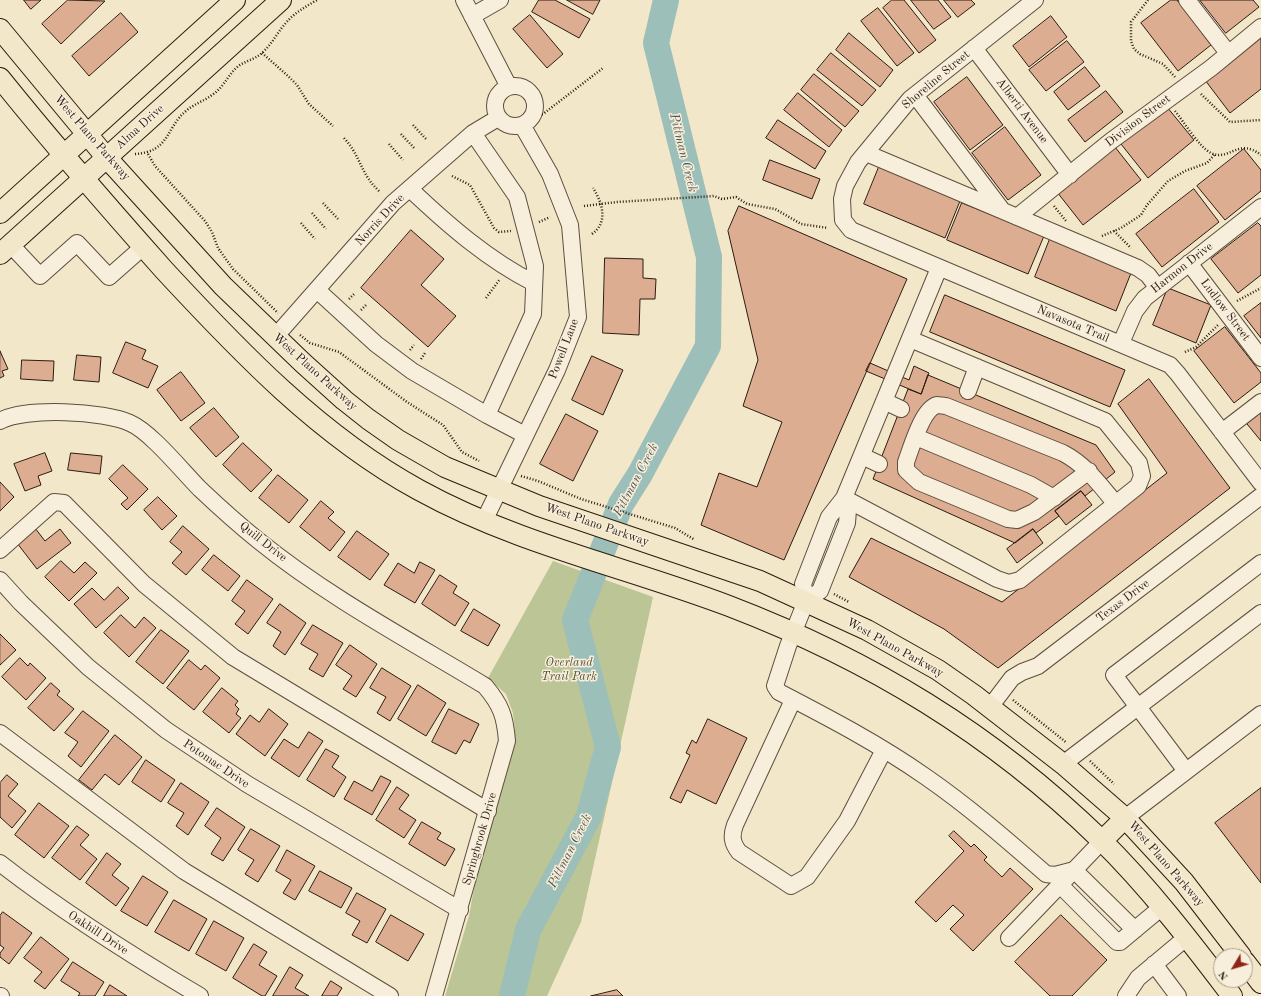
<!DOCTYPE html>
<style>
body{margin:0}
#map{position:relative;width:1261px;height:996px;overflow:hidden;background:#f2e7c8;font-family:"Old Standard TT",serif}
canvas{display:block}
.north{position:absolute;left:1213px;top:948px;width:40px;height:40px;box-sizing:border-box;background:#f7efdb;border:1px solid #a69a8a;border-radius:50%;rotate:232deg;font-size:11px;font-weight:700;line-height:16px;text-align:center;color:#2d1b11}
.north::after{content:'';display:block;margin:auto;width:14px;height:18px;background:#8f2418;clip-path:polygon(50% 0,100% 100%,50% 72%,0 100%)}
</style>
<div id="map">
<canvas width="1261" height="996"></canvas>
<div class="north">N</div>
</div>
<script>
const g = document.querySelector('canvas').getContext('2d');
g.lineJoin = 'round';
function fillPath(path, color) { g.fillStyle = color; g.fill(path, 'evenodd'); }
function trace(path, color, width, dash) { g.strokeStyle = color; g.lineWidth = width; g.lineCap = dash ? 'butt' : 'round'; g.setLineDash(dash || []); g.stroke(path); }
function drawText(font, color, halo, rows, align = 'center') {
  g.font = font + ' "Old Standard TT",serif'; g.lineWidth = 3; g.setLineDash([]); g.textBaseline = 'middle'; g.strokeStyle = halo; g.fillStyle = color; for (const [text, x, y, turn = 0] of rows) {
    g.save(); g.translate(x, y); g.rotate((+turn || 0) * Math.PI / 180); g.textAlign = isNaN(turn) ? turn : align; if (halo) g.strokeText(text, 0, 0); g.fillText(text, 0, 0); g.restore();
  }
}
fillPath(new Path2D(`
 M553,561l100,36 -72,325 -34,74h-102l24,-80 19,-105 27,-78 -2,-20 -7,-19 -18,-16z`), '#bbc595');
trace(new Path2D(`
 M512,996l16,-66 61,-114 19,-69 -33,-127 46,-116 19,-30 68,-128 1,-89 -53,-214 10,-43`), '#9cbfba', 26);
const building = new Path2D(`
 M24,0h17l-10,9z
 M68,0l37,1 -44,43 -19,-20z
 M539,0h16l35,19 -11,19 -47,-26z
 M567,0h33l-7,14z
 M892,0h12l32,40 -17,13 -36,-45z
 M911,0h27l13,17 -17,12z
 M944,0h27l4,4 -17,13z
 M1171,0h6l34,45 -33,26 -37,-48z
 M1200,0h53l6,7 -33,26z
 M878,8l36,45 -17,13 -36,-45z
 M121,13l17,19 -49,44 -17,-20z
 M530,15l33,39 -16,14 -34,-39z
 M1051,16l16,21 -38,30 -16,-21z
 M849,33l44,37 -13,17 -44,-37z
 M1261,36v53l-31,24 -25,-33z
 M1067,41l17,21 -38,29 -17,-21z
 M831,53l45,37 -14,16 -45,-36z
 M1085,67l15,19 -32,24 -14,-18z
 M814,74l45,37 -14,16 -44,-37z
 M967,77l36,48 -33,25 -36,-48z
 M1106,91l17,21 -38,30 -17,-22z
 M798,93l44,37 -13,17 -45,-37z
 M1167,107l27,33 -46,38 -27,-34z
 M778,120l48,31 -11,18 -49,-31z
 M1005,127l36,48 -33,25 -36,-47z
 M1115,147l26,33 -58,45 -26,-33z
 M1244,149l17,21v21l-36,29 -28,-34z
 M770,160l50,19 -8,20 -49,-19z
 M879,167l81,34 -15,37 -81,-34z
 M1194,189l25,33 -57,45 -26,-33z
 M962,203l82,33 -16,38 -81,-34z
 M739,206l168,73 -123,281 -83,-35 18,-52 38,14 25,-65 -39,-16 15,-46 -30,-129z
 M1258,223l3,3v49l-23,18 -27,-34z
 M411,230l33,29 -23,26 35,31 -28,31 -67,-59z
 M1050,239l81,34 -15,38 -81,-34z
 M605,258l38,1v19l13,1 -1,20h-15l-1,36 -36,-2z
 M1168,288l43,17 -15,38 -43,-18z
 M945,295l180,75 -15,37 -180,-75z
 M1261,303v35l-17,-22z
 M1225,327l36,46v9l-27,21 -40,-52z
 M126,342l20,8 -4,9 16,7 -10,22 -35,-15z
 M0,351l8,18 -6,2 2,5 -4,2z
 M77,355l24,2 -2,25 -25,-2z
 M592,356l31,14 -20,45 -31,-15z
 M22,360l32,1 -1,20 -32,-2z
 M870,363l39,17 5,-14 15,7 -8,21 -55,-23z
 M181,372l24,31 -24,18 -24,-31z
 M928,375l168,70 19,27 -30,24 -4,-5 -26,20 4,5 -23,17 -3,-4 -18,14 -142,-64 35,-90 13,5z
 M1149,379l81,109 -232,180 -54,-39 -95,-52 22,-39 131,64 165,-129 -49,-69z
 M214,408l25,29 -23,20 -26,-29z
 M1261,413v28l-14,-17z
 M566,414l32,17 -25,50 -33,-17z
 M243,443l29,27 -21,22 -28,-27z
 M45,453l7,18 -14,5 3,9 -16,6 -11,-27z
 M71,453l31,3 -2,18 -32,-4z
 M123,465l25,24 -21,21 -6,-6 7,-6 -19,-19z
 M278,475l30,25 -19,23 -30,-25z
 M0,482l14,15 -14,14z
 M1081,491l11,14 -26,20 -11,-14z
 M158,497l19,19 -15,14 -18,-20z
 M321,501l13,11 -6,6 17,14 -15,19 -30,-24z
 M183,526l26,23 -23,26 -14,-12 10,-11 -12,-10z
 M35,528l10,13 15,-12 11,14 -34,26 -20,-26z
 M1033,529l10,14 -26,20 -10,-14z
 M357,531l32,23 -19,26 -32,-23z
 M214,555l26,21 -12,15 -26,-21z
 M61,561l13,12 11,-11 12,11 -28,28 -24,-24z
 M420,562l15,8 -20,33 -31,-18 14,-22 16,10z
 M440,575l17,11 -4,7 16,10 -14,23 -33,-22z
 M247,580l26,19 -25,35 -13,-10 10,-13 -13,-10z
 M118,587l11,11 -33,30 -22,-24 18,-16 12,12z
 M280,604l26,19 -21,32 -12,-9 8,-14 -14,-9z
 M474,609l26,16 -12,21 -27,-15z
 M121,615l14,13 9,-11 12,11 -27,29 -25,-24z
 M313,625l30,18 -20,34 -14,-8 9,-15 -17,-10z
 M161,630l28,21 -26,33 -27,-22z
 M0,634l16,16 -16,15z
 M350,645l27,19 -21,33 -13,-8 9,-13 -16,-11z
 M20,658l8,8 2,-3 16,15 -20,22 -24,-23z
 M189,660l12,10 4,-5 15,13 -26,32 -27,-22z
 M382,668l29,18 -21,35 -13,-8 9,-16 -16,-9z
 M51,683l9,8 -3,4 17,14 -20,22 -26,-23z
 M418,685l28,18 -20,33 -28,-17z
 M222,688l16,13 -3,4 4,4 -3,5 5,4 -12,15 -26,-21z
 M269,709l19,15 -23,32 -29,-22 14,-19 9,7z
 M449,709l30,15 -9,19 -6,-3 -8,14 -24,-12z
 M83,711l26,20 -28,36 -13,-11 10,-14 -13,-9z
 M708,719l39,19 -31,66 -29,-14 -6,13 -11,-5 20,-43 -4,-2 6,-13 4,3z
 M309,732l14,9 -24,36 -28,-19 13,-19 14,9z
 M115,735l27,22 -23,28 -14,-11 -13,16 -13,-10z
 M326,749l13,7 -7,11 14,10 -12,20 -27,-17z
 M146,760l29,20 -14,22 -29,-20z
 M7,775l11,9 -10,12 18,15 -14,17 -12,-11v-34z
 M381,776l10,5 -19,34 -28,-16 10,-18 18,10z
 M181,783l28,19 -21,33 -12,-9 8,-13 -16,-10z
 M397,787l12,8 -10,14 17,11 -12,18 -28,-18z
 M1261,788v95l-46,-60z
 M39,803l30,23 -25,32 -29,-23z
 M217,808l28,19 -22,34 -12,-7 10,-16 -16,-12z
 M422,822l19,11 -4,6 18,10 -10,17 -36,-22z
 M77,826l12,9 -9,10 17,14 -17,21 -28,-22z
 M251,829l29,17 -22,36 -13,-8 9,-14 -16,-10z
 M954,831l17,16 3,-3 13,13 -3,3 18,17 8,-9 23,21 -60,62 -23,-22 14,-14 -11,-10 -17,17 -21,-20 49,-51 -15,-15z
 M287,850l28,16 -20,34 -12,-7 8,-13 -15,-9z
 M107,853l14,11 -9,11 17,13 -13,18 -30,-23z
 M320,871l32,17 -11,20 -32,-17z
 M143,876l25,16 -21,34 -26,-15z
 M357,893l29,16 -19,34 -15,-8 8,-14 -14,-8z
 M174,900l33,19 -18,32 -34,-19z
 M3,912l29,21 -23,31 -9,-7v-4l4,-5 -4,-3v-29z
 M391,915l33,19 -16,27 -32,-19z
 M1061,915l46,45 -35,36h-22l-35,-34z
 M214,921l30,17 -18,33 -30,-17z
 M41,937l28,22 -24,30 -11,-8 8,-9 -18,-14z
 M254,944l13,8 -8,13 18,11 -12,20h-3l-29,-18z
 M73,962l31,20 -9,14h-17l2,-3 -19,-12z
 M290,967l13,8 -8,13 14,8h-36z
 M331,981l11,7 -5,8h-15z
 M110,985l17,11h-23z
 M617,990l6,6h-32z`);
fillPath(building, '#ddad92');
trace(building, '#2d1b11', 1);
const minor = new Path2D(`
 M464,0l45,87
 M1035,0l-125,99 -52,63 -13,24 -3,13 1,21 8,10 319,135 8,9 83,109
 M1187,0l41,53
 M472,16l28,-16
 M974,48l96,127
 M495 106a20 20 0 1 1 40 0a20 20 0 1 1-40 0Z
 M915,95l87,115
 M866,153l272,115 10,7 9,12
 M410,189c37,35 78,71 124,94
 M1017,217l94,-76 100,-73 50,-41
 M10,244l30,32 37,-33 32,34 34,-30
 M1189,263l72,95
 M939,268l-95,230 -15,19 -26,67 3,17 -18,45 -13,40 4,6c50,26 100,52 147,85 42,29 81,63 120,97l9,1 19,-5
 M317,290l59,54 36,27 75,44 46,-101 2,-48 -18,-69 -44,-64
 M275,337l118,-134 80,-70 25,-15
 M1121,343l14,-32 10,-13 116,-91
 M968,391l9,-24
 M884,401l17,8
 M487,415l38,20
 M0,421c25,-14 104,-10 130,2 21,9 53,49 70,66 19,18 39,36 59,52 69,56 150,99 226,145 16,19 20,30 22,55l-73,255
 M1222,432l39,-30
 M916,437l115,48 23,13
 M862,456l17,8
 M1089,471l-55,41 -17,8 -9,-1 -89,-37 -13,-12v-8c5,-13 16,-53 31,-57 2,0 6,1 9,1l117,47c23,12 36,31 53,51
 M844,498l153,81 12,4 11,-3 118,-94 4,-10 -3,-13 -34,-42 -195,-82
 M484,521l73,-151 21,-53 -8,-92 -20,-51 -28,-49
 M0,550l54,-48 10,1 80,81 89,73 255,154
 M0,580l21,23 67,64 78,63 81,54 213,126
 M806,601l14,-10 27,-68 1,-13 -4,-12
 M793,700l-58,125c-4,11 -3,18 4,27l46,30 6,4 16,-9 40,-56 37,-71
 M990,707l22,-29 10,-6 16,-6 223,-170
 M0,733l184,138 206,125
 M1063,764l198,-151
 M1186,771l-72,-96 147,-112
 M1125,818l136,-104
 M0,863c64,50 131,92 200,133
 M1074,870l61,60
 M1060,885l57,57h3l42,-35
 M1009,938l93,-97
 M1154,964l24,32
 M0,996h1
 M1126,996l12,-18 49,-41`);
const major = new Path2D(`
 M0,29l106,128 117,129 80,77 41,37 24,19 30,21 47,27 94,39 221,75 107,49 71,40 36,25 89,69 62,54 59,64 57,74
 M0,78c53,66 108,129 164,192 76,82 156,166 255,220 98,54 207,77 310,116 141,54 263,128 371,233 49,48 91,103 132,157
 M0,213l235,-213
 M0,254l281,-254
 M1102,841l23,-23
 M1245,962l16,21`);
trace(minor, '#5e4e3f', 18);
trace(major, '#2d1b11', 22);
trace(new Path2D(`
 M1148,0l-17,22v19l3,8 6,5 23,10 12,13
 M262,53l26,23 9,9 12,19 24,22
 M1201,94l29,28 31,-2
 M1175,111c9,11 24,36 36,42 18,9 27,-16 50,2
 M533,116l10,-2 60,-46
 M413,125l13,14
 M401,134l14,15
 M344,138c17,18 16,36 36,54
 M389,144l14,16
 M135,154c35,-2 31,-27 51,-43 8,-7 18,-10 26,-16 11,-7 15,-18 24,-27 8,-7 18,-8 26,-15 10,-9 15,-20 23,-29 9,-11 20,-17 32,-24
 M148,154l7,12 50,55 7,11 6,16 15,21 45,44
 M452,176l18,9 24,43 5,4 12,-1
 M323,203l15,16
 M584,206l33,-4 97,-6 8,3 14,-2 11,7 28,5 26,15 27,4
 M1054,206l12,15
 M312,213l14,16
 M539,222l11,-5
 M301,223l14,16
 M1114,231l17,17
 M592,234c17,-12 10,-32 1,-46
 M1102,236l19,-8 20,-13 6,-10 21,-24 17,-10 22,-8 8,-9
 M486,298l14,-19
 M349,299l5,-5
 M1237,301l24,-13
 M361,310l5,-5
 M300,335l10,8 29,9 68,50 36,23 19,27 17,9
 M410,350l4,-5
 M1185,352l11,-5 22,-22
 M421,359l4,-6
 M521,476l17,5 43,18 94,29 20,12
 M834,594l15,8
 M1013,700l54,43
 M1090,761l24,23`), '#2d1b11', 2.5, [1, 2]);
trace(minor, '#f7efdb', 16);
trace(major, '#f2e7c8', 20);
drawText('12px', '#2d1b11', '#f7efdb', [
 ["Shoreline Street",936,80,-40],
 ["Alberti Avenue",1022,111,53],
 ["Division Street",1138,121,-37],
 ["Alma Drive",140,127,-42],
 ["West Plano Parkway",92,138,49],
 ["Norris Drive",380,220,-47],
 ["Harmon Drive",1182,268,-38],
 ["Ludlow Street",1225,310,53],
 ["Navasota Trail",1073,324,23],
 ["Powell Lane",564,349,-69],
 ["West Plano Parkway",315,372,42],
 ["West Plano Parkway",597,525,19],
 ["Quill Drive",263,542,38],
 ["Texas Drive",1123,601,-37],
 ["West Plano Parkway",895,648,29],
 ["Potomac Drive",216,764,34],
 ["Springbrook Drive",480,839,-74],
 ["West Plano Parkway",1166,864,49],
 ["Oakhill Drive",98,933,33]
]);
drawText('italic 12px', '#584e39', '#f7efdb', [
 ["Overland",569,663],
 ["Trail Park",569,677]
]);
drawText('italic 13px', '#54544c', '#f7efdb', [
 ["Pittman Creek",683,153,76],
 ["Pittman Creek",636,480,-62],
 ["Pittman Creek",570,851,-63]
]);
</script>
